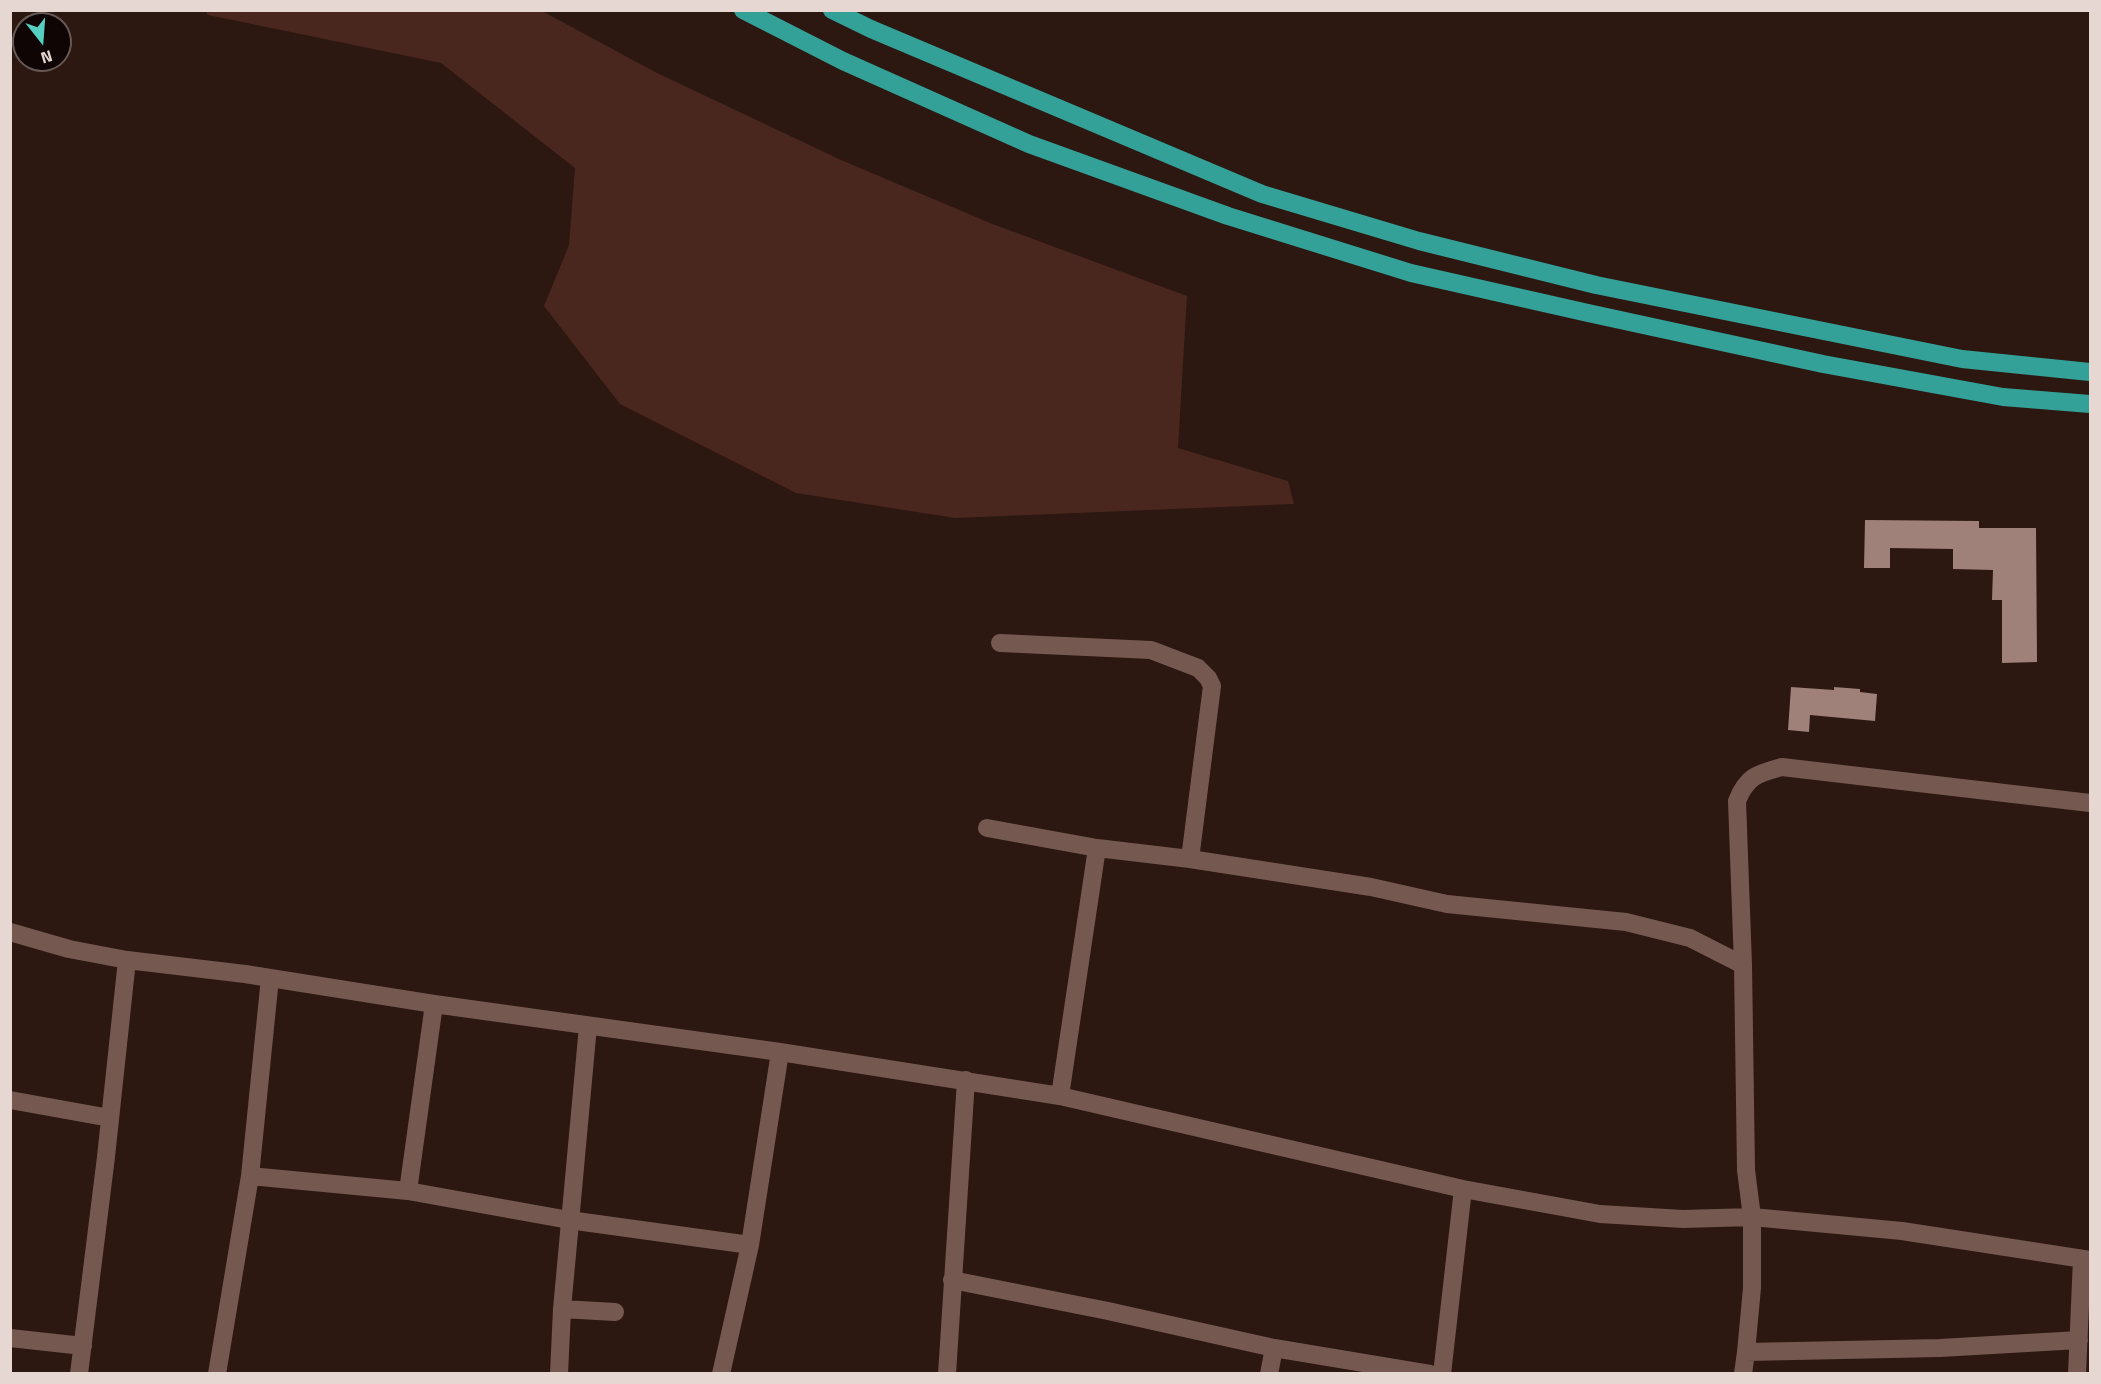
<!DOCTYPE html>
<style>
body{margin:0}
#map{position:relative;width:2101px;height:1384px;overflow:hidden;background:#2d1711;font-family:"Titillium Web",sans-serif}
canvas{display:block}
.frame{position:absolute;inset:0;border:12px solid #e7d7d2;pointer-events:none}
.north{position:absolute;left:12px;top:12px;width:60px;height:60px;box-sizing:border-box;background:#0f0504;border:2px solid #655956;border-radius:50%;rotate:163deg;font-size:16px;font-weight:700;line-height:24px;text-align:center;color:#e7d7d2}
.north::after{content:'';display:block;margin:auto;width:21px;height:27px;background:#57cec2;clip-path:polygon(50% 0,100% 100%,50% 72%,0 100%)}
</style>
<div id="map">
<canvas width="2101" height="1384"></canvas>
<div class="frame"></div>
<div class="north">N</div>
</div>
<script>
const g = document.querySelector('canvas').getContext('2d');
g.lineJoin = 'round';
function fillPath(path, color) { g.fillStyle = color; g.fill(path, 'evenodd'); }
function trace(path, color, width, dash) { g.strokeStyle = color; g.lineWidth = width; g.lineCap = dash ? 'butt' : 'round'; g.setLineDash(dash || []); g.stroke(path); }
fillPath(new Path2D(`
 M206,11h336l113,61 186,88 149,63 197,73 -9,152 110,33 6,23 -339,14 -159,-25 -176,-89 -76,-98 25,-61 6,-77 -134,-105 -233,-48z`), '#49271e');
fillPath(new Path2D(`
 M1865,520l114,1v7h57l1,134 -35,1v-63h-10l1,-30 -40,-1v-20l-63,-1v20h-26z
 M1791,687l43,3v-3l26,2v3l17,2 -2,27 -65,-6 -1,17 -21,-2z`), '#9f8179');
trace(new Path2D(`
 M1000,643l151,7 47,18 10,10 4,8 -22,173
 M987,828l110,20
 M10,932l59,17 58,11 118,14 189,30 346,48 280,44 37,-248 93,11 181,28 76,17 179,18 64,16 53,27 3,205 6,47v71l-6,64 -3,22
 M1743,965l-6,-164c10,-25 20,-27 45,-34l308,36
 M1060,1096l403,93 137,25 83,5 69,-2 150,14 188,29
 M10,1100l100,18
 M250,1176l158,15 161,29 181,25 30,-193
 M408,1191l26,-187
 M952,1280l156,31 166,37 156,26
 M562,1309l53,3
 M10,1338l73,8
 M1746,1352l194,-4 139,-8
 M79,1374l27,-217 21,-197
 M217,1374l33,-198 20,-198
 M559,1374l3,-65 26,-283
 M721,1374l29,-129
 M947,1374l19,-294
 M1269,1374l5,-26
 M1442,1374l21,-185
 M2077,1374l5,-115`), '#755951', 18);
trace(new Path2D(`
 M743,10l100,51 186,83 199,72 183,57 177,40 235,51 180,33 87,7
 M832,10l39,19 391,165 157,47 177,44 366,74 128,13`), '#33a197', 18);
</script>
